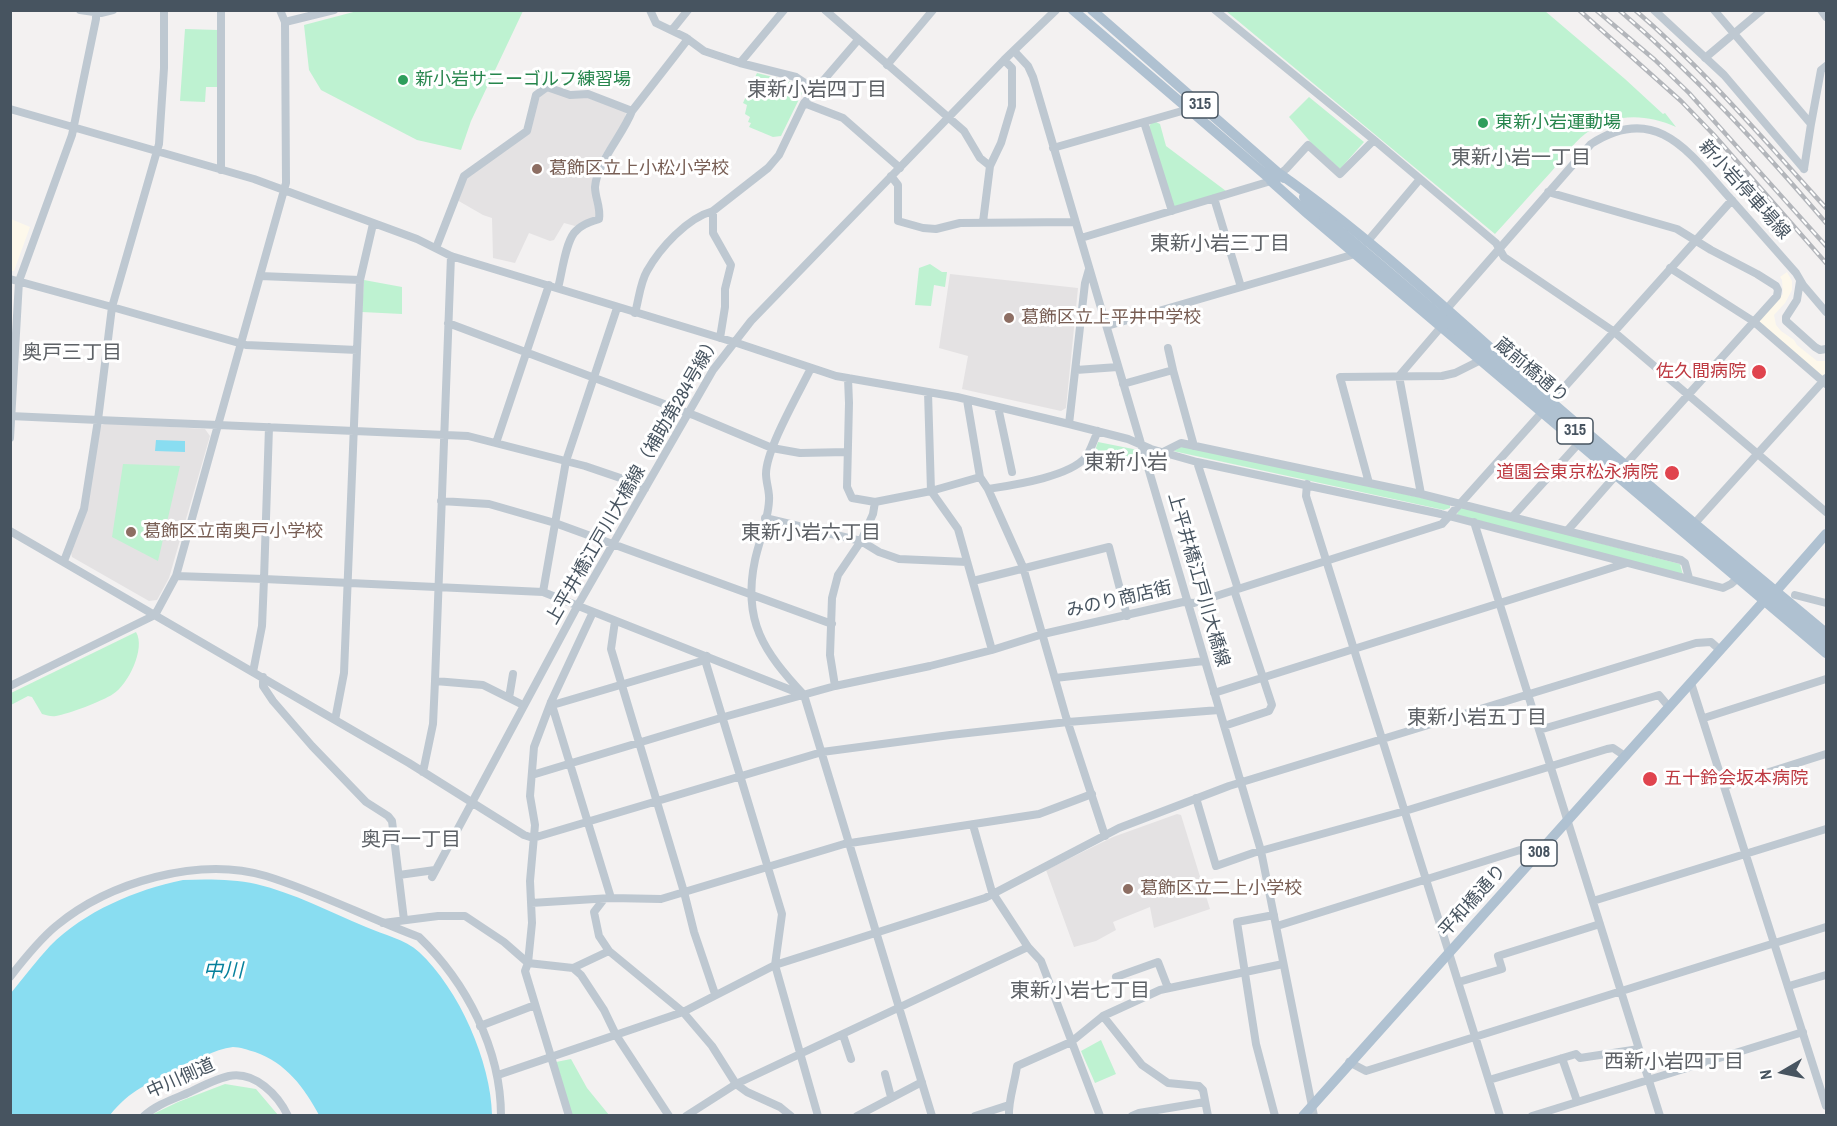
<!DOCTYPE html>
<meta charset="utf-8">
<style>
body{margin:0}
#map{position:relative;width:1837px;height:1126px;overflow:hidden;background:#f3f1f1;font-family:"Archivo Narrow",sans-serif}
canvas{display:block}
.frame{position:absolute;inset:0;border:12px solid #475460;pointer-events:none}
.north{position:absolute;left:1753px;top:1042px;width:60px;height:60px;-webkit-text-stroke:4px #fff;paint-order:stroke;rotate:261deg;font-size:16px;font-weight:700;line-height:24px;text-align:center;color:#475460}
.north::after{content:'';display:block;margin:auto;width:21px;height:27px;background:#475460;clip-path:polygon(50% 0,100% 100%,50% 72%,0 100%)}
</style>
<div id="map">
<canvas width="1837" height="1126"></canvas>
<div class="frame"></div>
<div class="north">N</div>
</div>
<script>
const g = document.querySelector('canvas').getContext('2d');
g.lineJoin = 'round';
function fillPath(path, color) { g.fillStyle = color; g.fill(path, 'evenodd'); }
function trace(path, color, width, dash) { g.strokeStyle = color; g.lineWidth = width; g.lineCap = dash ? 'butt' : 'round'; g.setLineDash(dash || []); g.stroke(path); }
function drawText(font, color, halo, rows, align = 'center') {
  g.font = font + ' "Archivo Narrow","Noto Sans JP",sans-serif'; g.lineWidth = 6; g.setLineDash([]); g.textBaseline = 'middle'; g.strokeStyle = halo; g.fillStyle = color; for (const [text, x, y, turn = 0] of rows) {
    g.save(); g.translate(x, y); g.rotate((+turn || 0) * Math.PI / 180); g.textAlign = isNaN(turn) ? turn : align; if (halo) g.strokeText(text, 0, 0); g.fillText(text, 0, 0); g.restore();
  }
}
fillPath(new Path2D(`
 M11,219l19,8 -16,44h-3z
 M1787,272l5,9v9l-7,13 -11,12 2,10 5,6 13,9 3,5 20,16h9v13l-5,2 -61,-52v-5l23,-25 -1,-14 -2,-3z`), '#fdf8eb');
fillPath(new Path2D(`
 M547,90l39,7 40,15 -1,9 -26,39 -7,24 5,25 -1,8 -21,9 -11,-3 -10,17 -4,1 -21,-8 -14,30 -22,-5 -1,-40 -9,-3 -26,-15 8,-22 64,-45 9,-36z
 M950,274l128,14 -12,120 -5,3 -99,-22 6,-33 -29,-8z
 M106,423l99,6 5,7 -41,142 -12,22 -8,1 -77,-44 -1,-4 29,-127z
 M1177,814l4,1 29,94 -56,19 -4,-21 -37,15 3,8 -20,11 -22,6 -28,-77 67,-33z`), '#e4e2e3');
fillPath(new Path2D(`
 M361,10l162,1 -52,110 -10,29 -44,-10 -96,-50 -12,-20 -5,-45z
 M1226,11h319l80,68 38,35 2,-1 11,14c-31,-14 -64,-14 -91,7 -13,10 -23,26 -34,38 -19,21 -37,41 -56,62z
 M185,29l33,1v57h-12l-1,15 -25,-1z
 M757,73l32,8 15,8 -23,47 -8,1 -24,-10 2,-4 -3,-1 2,-5 -5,-3 2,-9 -4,-2z
 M1309,97l55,45 -24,27 -26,-23 -25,-29z
 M1156,122l4,2 6,22 60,45 -54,19 -23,-83 2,-4z
 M930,264l12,8h5l-2,15 -11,-2 -3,21 -16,-1 4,-37z
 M364,280l38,7v27l-40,-2z
 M1098,442l40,8 2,6 -50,9z
 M1183,446l267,58v4l-6,2 -271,-59z
 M123,464l57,2 -22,95 -46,-24z
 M1461,507l219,57 3,11 -225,-60 -1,-1z
 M136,632c10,16 -8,53 -23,62 -10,7 -45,20 -57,22 -5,1 -9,-1 -14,-2l-10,-17 -4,-1 -17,9v-12z
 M1101,1040l15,34 -21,9 -14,-32z
 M571,1059l16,29 22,27h-37l-16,-53z
 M225,1084l31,5 22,26h-127l27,-13z`), '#bef2d1');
fillPath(new Path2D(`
 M156,440l29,1v11l-30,-1z
 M183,880c23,-1 50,-1 73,4 38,9 74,28 110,43 18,8 39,12 53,25 40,37 72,110 73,163h-173c-15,-28 -33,-52 -64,-63 -7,-2 -15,-5 -22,-5 -19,2 -39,15 -56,23 -28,13 -47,20 -67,45h-99v-122c13,-16 25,-32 39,-47 35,-35 85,-56 133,-66z`), '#89ddf1');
trace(new Path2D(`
 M80,10l21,3 12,-3
 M164,10v58l-5,76 -47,163 134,38 111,5 3,-70 -100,-4
 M221,10v160
 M280,10l5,12 1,161 -68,242 250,11 117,30 50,17 10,6
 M650,10l6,13 29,14 19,14 36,12 56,14 18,12
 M825,10l139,121 16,27 10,8 11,-23 11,-37v-38l-8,-8
 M1215,10l159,130 122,103 8,14 109,74 213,181
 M1654,10l70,65 80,94
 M1714,10l97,114 -7,45
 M1821,10l5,7
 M285,22l49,-12
 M672,30l16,-20
 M1014,51l14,15 5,11 228,774 53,265
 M1705,58l57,-48
 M740,63l44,-53
 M887,65l46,-55
 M804,103l39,15 57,50
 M10,109l244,70 163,60 34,17 286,87 99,33 121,21 112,27 59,15 23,10 46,13 244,52 282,74 8,-4 7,-6
 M1144,122l28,89
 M1811,124l10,-54 5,-4
 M1053,148l136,-39
 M891,176l7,9v36l25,7 13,1 24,-6 115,-1
 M1548,192l129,37 34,21 46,24 19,12 2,4 -1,6 -151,168
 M1214,198l27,89
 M713,211v22l18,32 -6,24v18l-5,31
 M983,222l7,-56
 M1081,238l190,-57 15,-12 22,-24 32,29 34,-34
 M1367,242l53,-63
 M436,248l28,-72 63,-45 9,-36 11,-8 23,8 18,-1 44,17
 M1670,268l83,53 73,63
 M10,279l102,28 -14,113 -88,-4
 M360,280l13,-56
 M1800,281l-3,19 -11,17v4l29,26 5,3 6,-1
 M558,288c4,-15 7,-43 16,-55 6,-8 16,-11 25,-14 2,-12 -4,-21 -4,-32 2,-25 28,-52 37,-76l56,-72
 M1444,312l147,-168c65,-42 98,8 138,53 22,25 45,51 67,76l7,12 23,27
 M635,313c4,-14 5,-30 12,-42 13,-23 40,-53 66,-60l55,-43 11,-13 25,-52 54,-63
 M448,323l248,93 76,32 28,5 47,-1
 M1107,326l248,-72
 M1168,348l5,22
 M811,368c-12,25 -45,81 -45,106 0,9 4,18 3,27 -1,20 -10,40 -14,59 -13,61 9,92 49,135l128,421
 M1076,370l42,-3
 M848,378l1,25 -2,84 5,11 23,4 56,-11 49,-14
 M1123,384l50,-14 21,76
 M928,392l3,99 27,38 34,121
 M967,400l13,77 8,12 35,78 43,150 39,119
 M998,407l14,65
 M1069,424l16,-141 4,-14
 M10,438l9,-157 53,-146 24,-116v-9
 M496,443l53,-158
 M1163,452l18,-9 240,51 260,66 4,3 4,15
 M1197,462l41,127
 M1369,483l-29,-106 102,-1 13,-3 26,-13
 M1307,484l-1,12 194,620
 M988,489c25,-4 81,-12 98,-32 5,-7 8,-18 12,-26
 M1421,494l-22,-118 42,-49
 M441,501l48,3 66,19 277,101
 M1513,516l66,-73
 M765,518l96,23 18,11 20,7 68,3
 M1474,522l186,594
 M1695,523l131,-145
 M10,531l399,232 115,72 9,3 289,-86 128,-17 118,-13 151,-12
 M1567,531l49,-56
 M176,576l88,3 5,-152
 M973,581l136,-34 18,69
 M543,592l23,-131 51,-153
 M1795,595l31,8
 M615,621l-4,28 73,243 10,40 21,62
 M705,660l77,254 -7,51 43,151
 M253,672l9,-46 2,-47 279,13 258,102
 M263,677v9l10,15 39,45 54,56 22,14 4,5 12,99
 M1055,678l149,-17
 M435,681l48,4 40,20
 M1691,683l135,423
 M10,686l145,-71 21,-39 42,-151 -120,-5 -14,89 -20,52
 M835,686l-5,-31 2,-57 6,-23 23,-34 12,-27 2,-12
 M1214,693l413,-130
 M509,698l4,-24
 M1704,718l122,-39
 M335,720l9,-47 13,-323
 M1224,726l45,-15 3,-6 -38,-115
 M1539,730l120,-35 10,12
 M423,772l10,-48 2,-43 16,-425
 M532,775l192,-58 111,-31 95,-20 62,-16 51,-16 140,-32 11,1 248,-79 290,-324
 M1725,786l101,-32
 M1196,798l20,68 37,-13 152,-42 202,-62 6,-1 12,8
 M973,825l19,67 36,55 13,14 59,155
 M399,875l36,-5
 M432,877l146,-272 135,-235 38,-49 253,-261 52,-50
 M611,898l-60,-196 5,2 149,-44 2,-4
 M1593,901l233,-72
 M531,903l80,-5 50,1 183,-55 195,-30 53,-20
 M1274,915l-37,7 19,122 19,72
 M383,923l55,-7h27l39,26 24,21 45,5 8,7 23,35 12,25 53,81
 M1277,926l243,-76 14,8
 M609,951l74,61 29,34 24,38 11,8 33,15 11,9
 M573,968l36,-17 -10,-15 -5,-24 10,-13
 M10,977c14,-18 29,-37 46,-51 53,-44 143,-70 210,-50 52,16 102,42 153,61 47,45 82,112 82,179
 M1116,977l42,-15 10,26
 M1459,982l43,-13 -4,-13 102,-32
 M1789,986l37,-11
 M1103,1016l39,49 26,18 31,3 4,4 5,26
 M480,1026l55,-21
 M843,1035l8,24
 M1562,1058l15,43
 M1349,1062l17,9 460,-144
 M885,1074l6,23
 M498,1075l185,-63 92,-47 210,-67 134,-70 110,-42 467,-143 15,-1 9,8
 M1489,1080l87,-26 4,4 59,-9
 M144,1116c13,-12 30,-17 46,-24 12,-6 26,-13 39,-16 26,-5 49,19 59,40
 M569,1116l-44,-145 3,-8 4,-40 -2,-42 5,-56 -5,-29 4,-49 17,-45 42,-90
 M686,1116l50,-32 292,-137
 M857,1116l65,-34
 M975,1116l34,-11
 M1009,1116c-1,-15 6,-34 8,-50l54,-24 32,-26 57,-26 123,-26
 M1132,1116l7,-3 66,-11
 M1532,1116l271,-84`), '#bec8d1', 8);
trace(new Path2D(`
 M1073,10l203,174
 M1092,10l192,168
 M1280,174c95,67 180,148 268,225 91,79 185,157 278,234
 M1271,181l37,33 518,439
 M1304,197l20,20
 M1303,1116l461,-515 12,-10 50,-57`), '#afc1d1', 10);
const rail = new Path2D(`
 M1579,10l102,91 33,34 112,128
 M1596,10l59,50 34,33 137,153
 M1619,10c76,65 142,137 207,213
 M1635,10c70,60 129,130 191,198`);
trace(rail, '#b3b6bb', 4.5);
trace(rail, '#fff', 2, [7]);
trace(new Path2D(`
 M1324,217l502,427`), '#afc1d1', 10);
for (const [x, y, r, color] of [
 [403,80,6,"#2e9e5b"],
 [1483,123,6,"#2e9e5b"],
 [537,169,6,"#8d6e63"],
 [1009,318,6,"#8d6e63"],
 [1759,372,8,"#e0444e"],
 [1672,473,8,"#e0444e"],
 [131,532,6,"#8d6e63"],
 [1650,779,8,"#e0444e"],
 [1128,889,6,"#8d6e63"]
]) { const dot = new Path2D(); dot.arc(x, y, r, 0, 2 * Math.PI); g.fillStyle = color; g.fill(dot); trace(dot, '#fff', 2); }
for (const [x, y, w] of [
 [1200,105,36],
 [1575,431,36],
 [1539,853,36]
]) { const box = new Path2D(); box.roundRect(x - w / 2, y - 13, w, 26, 4.5); g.fillStyle = '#fff'; g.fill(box); trace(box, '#475460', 1.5); }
drawText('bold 16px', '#475460', null, [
 ["315",1200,105],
 ["315",1575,431],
 ["308",1539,853]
]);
drawText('18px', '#27864d', '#fff', [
 ["新小岩サニーゴルフ練習場",415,80],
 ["東新小岩運動場",1495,123]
], 'left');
drawText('18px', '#785e54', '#fff', [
 ["葛飾区立上小松小学校",549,169],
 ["葛飾区立上平井中学校",1021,318],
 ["葛飾区立南奥戸小学校",143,532],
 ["葛飾区立二上小学校",1140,889]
], 'left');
drawText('18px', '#475460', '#fff', [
 ["新小岩停車場線",1744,190,48],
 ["蔵前橋通り",1531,371,40],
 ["上平井橋江戸川大橋線（補助第284号線）",634,480,-60],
 ["上平井橋江戸川大橋線",1198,580,74],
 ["みのり商店街",1119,600,-13],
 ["平和橋通り",1473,901,-48],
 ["中川側道",181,1079,-24]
]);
drawText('18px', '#be3a42', '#fff', [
 ["佐久間病院",1746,372],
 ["道園会東京松永病院",1658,473],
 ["五十鈴会坂本病院",1664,779,"left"]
], 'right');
drawText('20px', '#5d6166', '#fff', [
 ["東新小岩四丁目",817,91],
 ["東新小岩一丁目",1521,159],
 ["東新小岩三丁目",1220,245],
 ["奥戸三丁目",72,354],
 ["東新小岩六丁目",811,534],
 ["東新小岩五丁目",1477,719],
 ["奥戸一丁目",411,841],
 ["東新小岩七丁目",1080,992],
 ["西新小岩四丁目",1674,1063]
]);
drawText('italic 20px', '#07809c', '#fff', [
 ["中川",223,972]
]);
drawText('21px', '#5d6166', '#fff', [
 ["東新小岩",1126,463]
]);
</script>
